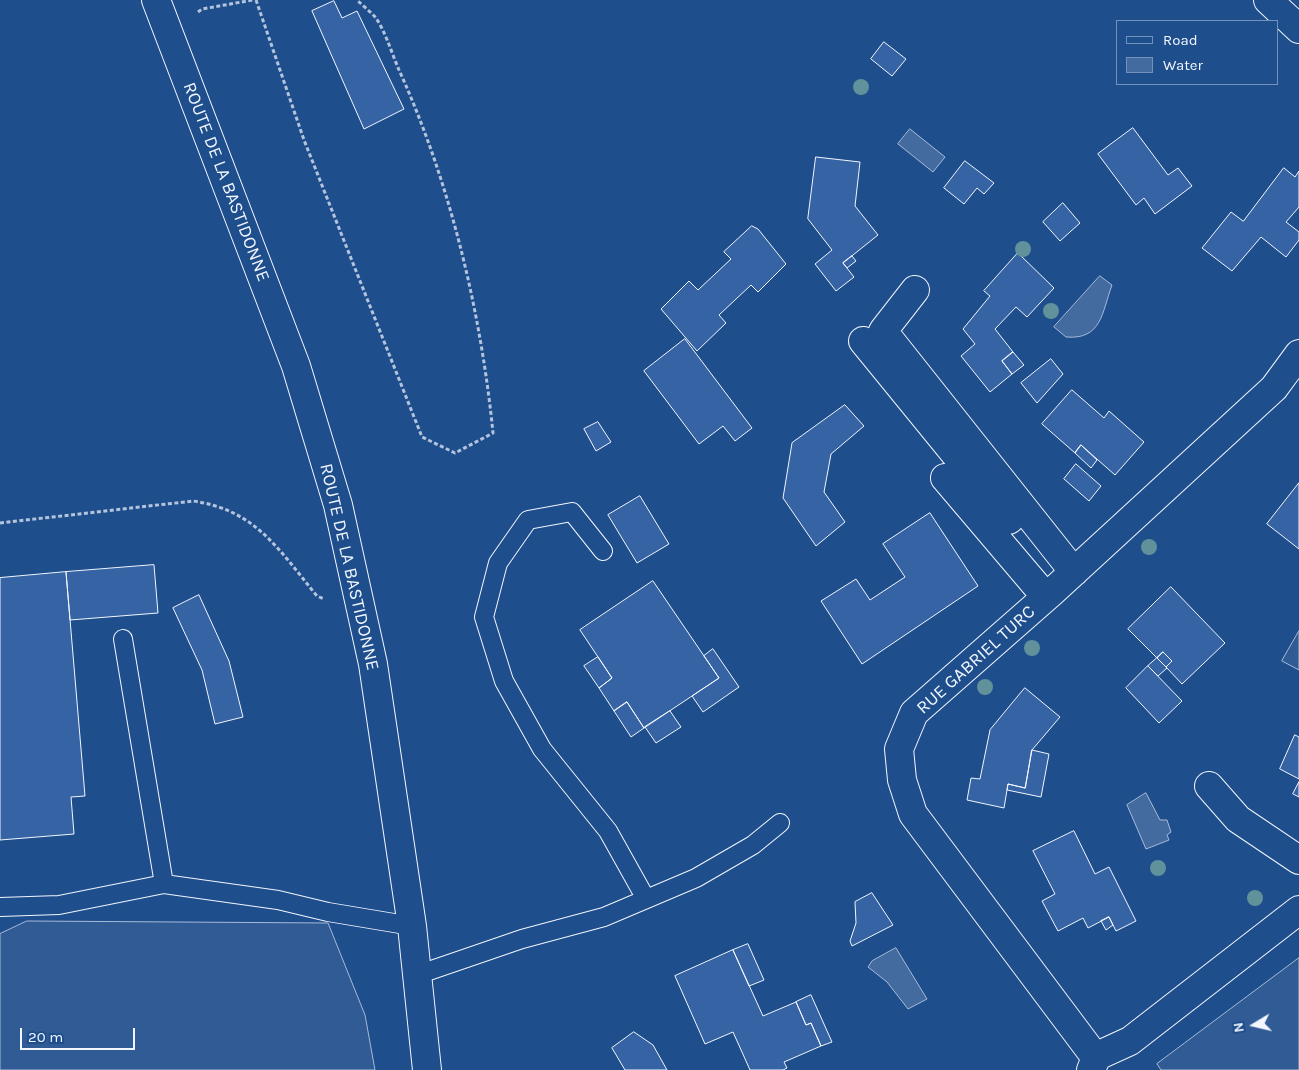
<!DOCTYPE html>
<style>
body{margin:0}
#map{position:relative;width:1299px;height:1070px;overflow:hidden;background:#1f4e8c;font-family:Karla,sans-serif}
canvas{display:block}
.legend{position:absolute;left:1116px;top:20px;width:162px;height:65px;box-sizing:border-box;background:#1f4e8c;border:1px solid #7391ba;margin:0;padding:6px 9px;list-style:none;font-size:15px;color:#f2f6ff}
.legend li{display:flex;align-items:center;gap:10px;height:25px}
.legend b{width:25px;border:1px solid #7391ba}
.north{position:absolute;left:1229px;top:1000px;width:50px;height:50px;-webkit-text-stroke:4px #1f4e8c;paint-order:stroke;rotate:261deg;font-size:14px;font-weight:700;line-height:20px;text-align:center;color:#f2f6ff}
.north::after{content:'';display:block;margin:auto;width:18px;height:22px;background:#f2f6ff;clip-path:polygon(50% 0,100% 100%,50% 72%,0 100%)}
.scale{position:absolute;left:20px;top:1028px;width:115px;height:22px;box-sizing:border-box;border:2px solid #f2f6ff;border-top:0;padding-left:6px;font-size:15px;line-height:18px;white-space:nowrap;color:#f2f6ff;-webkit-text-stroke:4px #1f4e8c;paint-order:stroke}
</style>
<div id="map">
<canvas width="1299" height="1070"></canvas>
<ul class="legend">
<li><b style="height:6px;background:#1f4e8c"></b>Road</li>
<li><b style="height:14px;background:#446ba0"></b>Water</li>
</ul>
<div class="north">N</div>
<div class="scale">20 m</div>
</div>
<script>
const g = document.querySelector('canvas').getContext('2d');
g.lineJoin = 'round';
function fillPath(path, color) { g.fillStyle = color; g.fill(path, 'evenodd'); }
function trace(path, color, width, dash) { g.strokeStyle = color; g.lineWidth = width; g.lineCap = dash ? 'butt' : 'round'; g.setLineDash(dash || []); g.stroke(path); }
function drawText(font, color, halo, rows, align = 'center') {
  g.font = font + ' Karla,sans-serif'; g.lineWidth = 4; g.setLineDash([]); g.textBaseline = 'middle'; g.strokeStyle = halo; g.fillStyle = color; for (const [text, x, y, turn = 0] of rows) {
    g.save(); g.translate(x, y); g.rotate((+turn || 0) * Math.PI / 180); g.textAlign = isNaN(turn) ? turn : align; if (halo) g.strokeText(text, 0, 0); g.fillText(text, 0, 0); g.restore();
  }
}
const built = new Path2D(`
 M1299,631v39l-17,-9z
 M27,921l301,2 37,92 10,55h-375v-136z
 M1299,958v112h-138l-4,-6z`);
fillPath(built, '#305b95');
trace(built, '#a8bbd7', 1);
const water = new Path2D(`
 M910,129l35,28 -12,15 -35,-28z
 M1100,276l12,9c-10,27 -10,55 -46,52l-12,-10z
 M1146,793l14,27h7l4,12 -4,3 2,5 -23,9 -19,-44z
 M896,948l31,51 -19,10 -21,-27 -19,-15 4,-6z`);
fillPath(water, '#446ba0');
trace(water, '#a8bbd7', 1);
const building = new Path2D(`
 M334,1l8,17 15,-7 47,98 -40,20 -52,-118z
 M884,42l22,17 -14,17 -21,-17z
 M1133,128l35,47 10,-7 14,18 -37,28 -11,-16 -8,7 -38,-51z
 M816,157l44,5 -5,44 23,29 -35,28 11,14 -18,14 -21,-27 17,-14 -24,-31z
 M965,161l29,22 -10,11 -7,-6 -13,16 -20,-16z
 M1284,168l11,9 4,-6v36l-13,15 13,10v8l-13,17 -25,-20 -29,34 -30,-23 29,-36 12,9z
 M1063,203l17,20 -20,18 -17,-19z
 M752,226l6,3 28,35 -28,28 -7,-7 -32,30 7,8 -29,28 -36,-42 28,-28 9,9 33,-31 -7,-7z
 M1018,253l36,35 -27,29 -11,-10 -21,22 18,23 -11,9 10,13 -22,18 -29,-36 14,-12 -12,-15 27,-33 -6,-5z
 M852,256l4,5 -9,7 -4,-5z
 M685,339l67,89 -17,13 -12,-15 -24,18 -55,-73z
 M1013,352l11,13 -12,9 -10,-13z
 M1051,359l12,15 -26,29 -16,-20z
 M1072,390l32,28 5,-7 35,31 -29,33 -34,-30 -6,8 -33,-29z
 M845,405l19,21 -33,28 -7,38 21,30 -29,24 -33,-48 9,-55z
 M598,422l13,20 -15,9 -12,-22z
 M1081,445l16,15 -6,8 -16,-15z
 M1076,464l25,22 -12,15 -25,-22z
 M1299,483v66l-32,-25z
 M640,496l29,48 -32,19 -29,-48z
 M930,513l48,73 -116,78 -41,-63 35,-22 14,21 35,-23 -22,-33z
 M154,565l4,48 -88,7 -4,-48z
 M66,572l19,224 -14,1 3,37 -74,6v-262z
 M653,581l66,97 -75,50 -17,-26 -13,9 -15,-23 13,-10 -32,-48z
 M1171,587l54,56 -43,41 -16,-17 6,-6 -9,-9 -6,6 -29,-29z
 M199,595l30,66 14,56 -28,7 -13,-54 -29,-62z
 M713,649l26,38 -36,25 -11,-16 27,-18 -15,-22z
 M1163,652l9,9 -6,6 -9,-9z
 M598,657l14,21 -13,10 -15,-22z
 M1157,658l10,10 -9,8 -10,-10z
 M1148,666l34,35 -23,22 -33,-35z
 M1025,688l35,29 -28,33 -7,38 -17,-4 -4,24 -37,-8 4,-22 9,1 10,-49z
 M627,702l17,26 -13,9 -17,-26z
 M670,711l11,16 -25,16 -11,-16z
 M1295,735l4,2v42l-19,-10z
 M1032,750l17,4 -8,43 -34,-7 1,-6 17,4z
 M1299,782v15l-6,-3z
 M1074,831l21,43 14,-7 27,54 -20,10 -7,-14 -21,11 -5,-10 -25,13 -16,-30 13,-7 -22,-43z
 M872,893l21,32 -41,21 -2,-5 6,-18 -1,-21z
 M1109,917l4,8 -7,5 -5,-9z
 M748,944l16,36 -15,6 -16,-36z
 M733,950l30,66 33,-14 10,23 5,-2 10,23 -37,16 3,6 -4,2h-33l-17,-38 -28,12 -30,-68z
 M811,995l21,47 -11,4 -10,-23 -5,2 -10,-23z
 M634,1032l19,13 14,25h-42l-13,-22z`);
fillPath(building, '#3563a3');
trace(building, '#f2f6ff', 1);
const service = new Path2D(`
 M603,551l-31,-39 -44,8 -30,43 -14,54 20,64 38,68 66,82 38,68
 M123,639l41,245 114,16 50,12 84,14
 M0,907l59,-2 105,-21
 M417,975l105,-36 82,-22 92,-39 57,-33 27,-22`);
const minor = new Path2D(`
 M1268,0l31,29
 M915,290l-32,41 191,241
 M863,341l146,179
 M945,478l101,119
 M1209,786l29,33 61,41
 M1095,1057l35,-16 169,-131
 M1091,1070l5,-12 -183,-244 -11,-34 -3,-31 15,-36 139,-122 221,-203 25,-34`);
const primary = new Path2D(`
 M156,0l140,366 42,139 35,159 39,262 15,144`);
trace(service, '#f2f6ff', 20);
trace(minor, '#f2f6ff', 30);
trace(primary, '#f2f6ff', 30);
trace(new Path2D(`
 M256,0l48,140 118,297 33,16 38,-20c-12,-121 -43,-251 -94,-363 -7,-16 -13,-37 -23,-52 -5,-6 -13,-12 -19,-18
 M198,12l4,-3 51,-9
 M0,523l193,-22c63,9 86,49 124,95l7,3`), '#b3c4dc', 3, [4, 2.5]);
trace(service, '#1f4e8c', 18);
trace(minor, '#1f4e8c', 28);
trace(primary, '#1f4e8c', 28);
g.fillStyle = '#61919a';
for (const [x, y] of [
 [861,87],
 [1023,249],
 [1051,311],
 [1149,547],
 [1032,648],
 [985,687],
 [1158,868],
 [1255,898]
]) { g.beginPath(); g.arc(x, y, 8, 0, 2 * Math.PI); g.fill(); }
drawText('18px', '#f2f6ff', '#1f4e8c', [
 ["ROUTE DE LA BASTIDONNE",226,182,69],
 ["ROUTE DE LA BASTIDONNE",349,567,77],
 ["RUE GABRIEL TURC",976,660,-42]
]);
</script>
